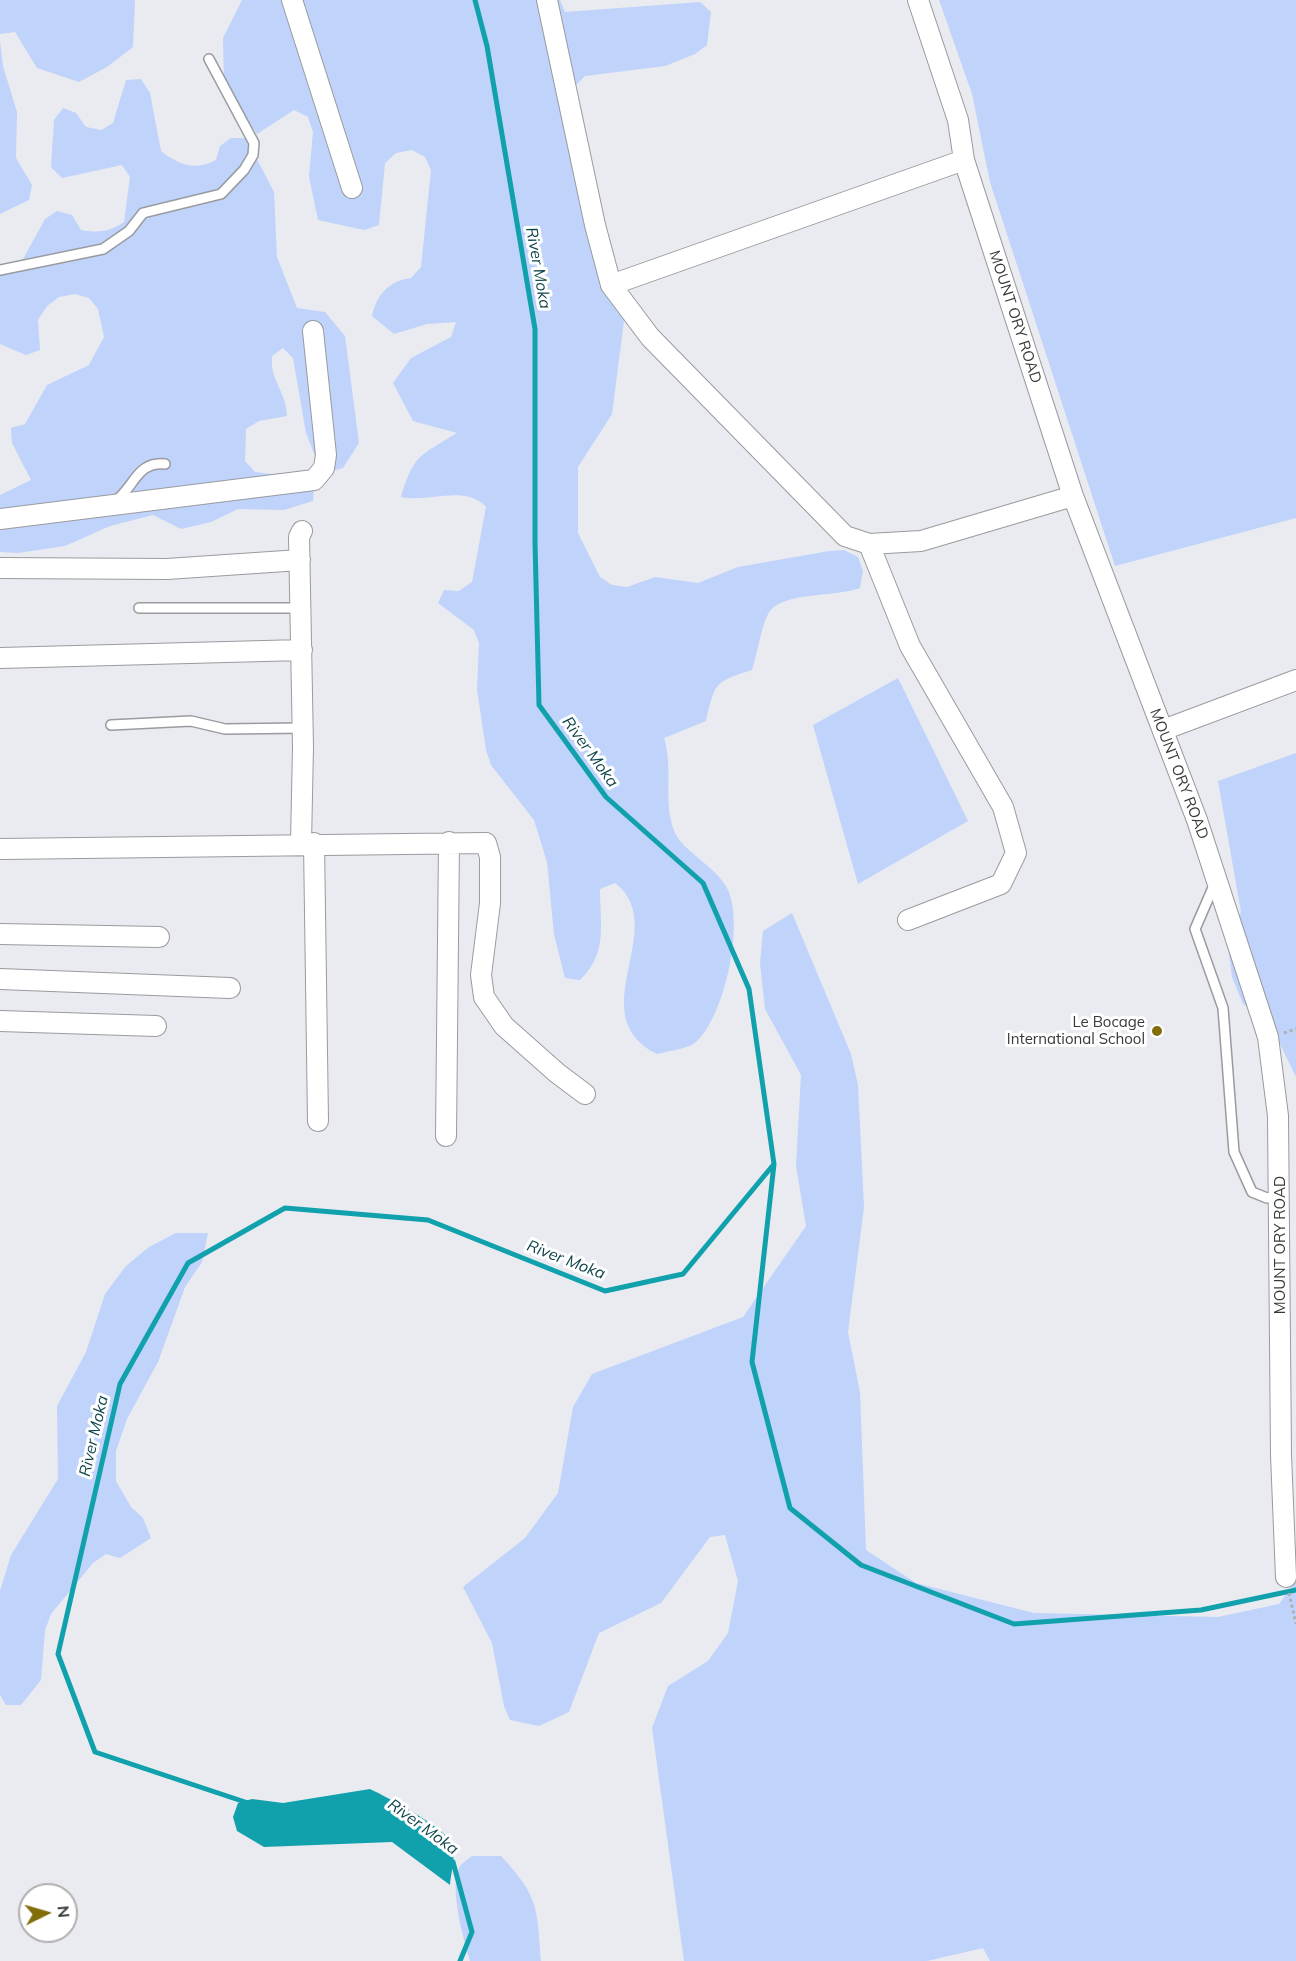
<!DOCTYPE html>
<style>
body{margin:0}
#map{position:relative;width:1296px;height:1961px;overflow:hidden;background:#e9ebf0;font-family:Mulish,sans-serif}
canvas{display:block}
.north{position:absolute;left:18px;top:1883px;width:60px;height:60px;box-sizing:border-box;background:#fff;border:2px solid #afafb0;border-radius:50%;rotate:85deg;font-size:16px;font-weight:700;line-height:24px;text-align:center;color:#373839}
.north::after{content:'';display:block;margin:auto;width:21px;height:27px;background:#816d09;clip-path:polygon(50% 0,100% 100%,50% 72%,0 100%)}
</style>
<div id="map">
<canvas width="1296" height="1961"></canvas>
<div class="north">N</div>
</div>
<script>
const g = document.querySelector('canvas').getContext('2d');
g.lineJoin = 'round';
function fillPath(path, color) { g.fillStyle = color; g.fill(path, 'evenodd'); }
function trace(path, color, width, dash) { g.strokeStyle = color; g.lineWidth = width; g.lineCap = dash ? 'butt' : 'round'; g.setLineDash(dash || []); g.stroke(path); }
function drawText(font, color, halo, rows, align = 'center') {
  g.font = font + ' Mulish,sans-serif'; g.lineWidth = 6; g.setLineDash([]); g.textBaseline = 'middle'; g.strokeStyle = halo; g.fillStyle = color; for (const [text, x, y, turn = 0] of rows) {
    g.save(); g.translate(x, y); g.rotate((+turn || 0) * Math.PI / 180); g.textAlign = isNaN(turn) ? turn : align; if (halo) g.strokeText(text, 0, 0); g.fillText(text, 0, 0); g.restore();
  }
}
fillPath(new Path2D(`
 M0,0h135l-2,47 -26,20 -28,15 -42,-14 -22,-36 -15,2z
 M242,0h318l5,12 135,-10 11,10 -4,33 -12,9 -30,12 -80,10 -11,11 10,80 41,146 -13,101 -34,53v66l22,44 12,8 15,2 28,-10 43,6 40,-16 91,-16 15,-1 14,7 5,14 -3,17c-24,9 -76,4 -90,23 -8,11 -13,44 -18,59 -38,12 -37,13 -46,51l-42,17c10,31 -2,64 11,95 9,19 42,34 53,57 16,35 -3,126 -32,152 -8,7 -28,9 -39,12 -78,-39 15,-127 -42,-171l-15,6c0,36 8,64 -20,91l-15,-2 -11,-44 -7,-72 -13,-42 -43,-55 -5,-15 -9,-61 2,-46 -5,-13 -36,-27 6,-13 15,1 13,-9 14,-75c-21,-23 -57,-4 -85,-10 13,-43 19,-41 56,-64l-44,-12 -20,-38 18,-25 40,-21 5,-15 -29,2 -33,10 -22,-18c5,-22 17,-35 39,-38l10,-11 10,-97 -6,-13 -13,-7 -16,3 -11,10 -6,62 -15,5 -46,-10 -9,-43 4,-45 -5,-15 -14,-7 -37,24 -33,-50 -1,-46z
 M939,0h357v518l-181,48 -125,-384 -18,-88z
 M0,41l3,25 14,46 -1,46 16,27 -3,15 -29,14z
 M141,79l9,14 11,58c17,14 36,20 55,9l4,-14 11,-8h15l28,54 3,65 20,51 28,4 20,24 14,107 -16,25 -15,4 -11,-11 -11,-28 -13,-75 -10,-10 -11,8c-2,26 14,34 15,60l-28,5 -13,8 -1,32 10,11 46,6 13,7 -1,16 -29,9 -46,-1 -27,13 -30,7 -28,-14 -43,11 -45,20 -47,7 -18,-1v-57l31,-15 -19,-37 -1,-15 14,-4 22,-39 42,-20 15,-28 -6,-28 -9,-11 -14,-4 -16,3 -12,9 -9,14 2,30 -14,5 -26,-11v-76l23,-9 22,-40 12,-8 15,4 9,15c18,3 28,2 43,-8l6,-45 -8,-12 -60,13 -11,-11 3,-47 9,-12 13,5 10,14 15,3 12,-7 13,-43z
 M898,678l70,143 -110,63 -45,-159z
 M1296,753v324l-28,-58 -25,-15 -11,-27 -4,-30 13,-35 -23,-131z
 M792,913l59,141 7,31 6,122 -16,125 12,60 6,158 50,33 118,30 184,4 61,-13 17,-23v380h-306l-7,-13 -56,13h-243l-32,-233 16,-42 40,-25 20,-28 10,-52 -13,-46 -15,2 -49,66 -62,30 -30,79 -30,14 -29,-6 -6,-14 -12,-63 -29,-56 62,-49 33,-45 15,-86 19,-33 151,-57 63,-91 -10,-60 5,-91 -36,-66 -5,-46 3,-32z
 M176,1233h32l-6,29 -17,25 -27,75 -31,57 -11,32v30l15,26 12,11 8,20 -31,20 -14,-4 -13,9 -42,51 -6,16 -4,50 -20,25h-15l-6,-10v-104l11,-36 47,-76 -1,-73 29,-54 19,-58 21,-28 23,-19z
 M472,1856h29c38,41 36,51 40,105h-71c-6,-21 -23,-78 -9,-96 3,-4 8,-6 11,-9z`), '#bfd3fb');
fillPath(new Path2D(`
 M370,1789c19,9 67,35 79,50 9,11 2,33 1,46l-58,-43 -128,5 -27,-16 -4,-14 5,-14 14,-4 31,4z`), '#11a1ac');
trace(new Path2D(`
 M774,1164l-22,198 38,146 71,57 153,59 187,-14 95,-20
 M248,1803l-153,-51 -37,-98 62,-270 68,-121 97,-55 143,12 177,71 78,-17 91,-110 -25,-175 -46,-106 -97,-86 -67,-92 -4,-163v-213l-48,-283 -12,-46
 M446,1857l7,5 19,70 -12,29`), '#11a1ac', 5);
const lane = new Path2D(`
 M0,270l103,-21 26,-18 14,-18 78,-19 23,-24 9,-15 1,-12 -45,-84
 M114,502c20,-13 22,-41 51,-38
 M139,608h162
 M111,725l80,-4 34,8 78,-1
 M1215,883l-20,46 28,79 11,144 18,40 15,6 14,-3`);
const street = new Path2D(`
 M292,0l60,188
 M547,0l48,225 16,60 39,52 195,199 24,8 52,-3 152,-45
 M918,0l40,120 6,40 109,336 124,324 71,217 10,79 3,339 5,122
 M611,285l353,-125
 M0,519l314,-39 10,-12 2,-13 -13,-124
 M869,544l41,102 93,161 13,46 -15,31 -93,36
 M0,568l167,1 133,-9
 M0,658l302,-8
 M1163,730l133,-50
 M301,843l2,-96 -4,-210 3,-6
 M314,843l4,278
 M0,849l486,-6 4,14v46l-9,72 3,22 20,29 53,47 28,21
 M0,934l159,3
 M0,979l230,9
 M0,1021l156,5
 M446,1136l3,-294`);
trace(lane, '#999b9f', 12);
trace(street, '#999b9f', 22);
trace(new Path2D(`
 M1284,1033l12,-4
 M1289,1593l7,31`), '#aeb0b4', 3, [3, 3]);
trace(lane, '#fff', 9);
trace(street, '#fff', 20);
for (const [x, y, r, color] of [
 [1157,1031,6,"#816d09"]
]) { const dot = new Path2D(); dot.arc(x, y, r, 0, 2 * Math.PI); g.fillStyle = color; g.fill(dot); trace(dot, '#fff', 2); }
drawText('15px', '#373839', '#fff', [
 ["MOUNT ORY ROAD",1015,317,72],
 ["MOUNT ORY ROAD",1179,774,69],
 ["MOUNT ORY ROAD",1280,1245,-90]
]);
drawText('15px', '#373839', '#fff', [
 ["Le Bocage",1145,1022],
 ["International School",1145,1039]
], 'right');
drawText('italic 16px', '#0f464b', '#fff', [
 ["River Moka",538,268,80],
 ["River Moka",590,752,54],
 ["River Moka",566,1260,21],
 ["River Moka",94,1436,-77],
 ["River Moka",423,1827,36]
]);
</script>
